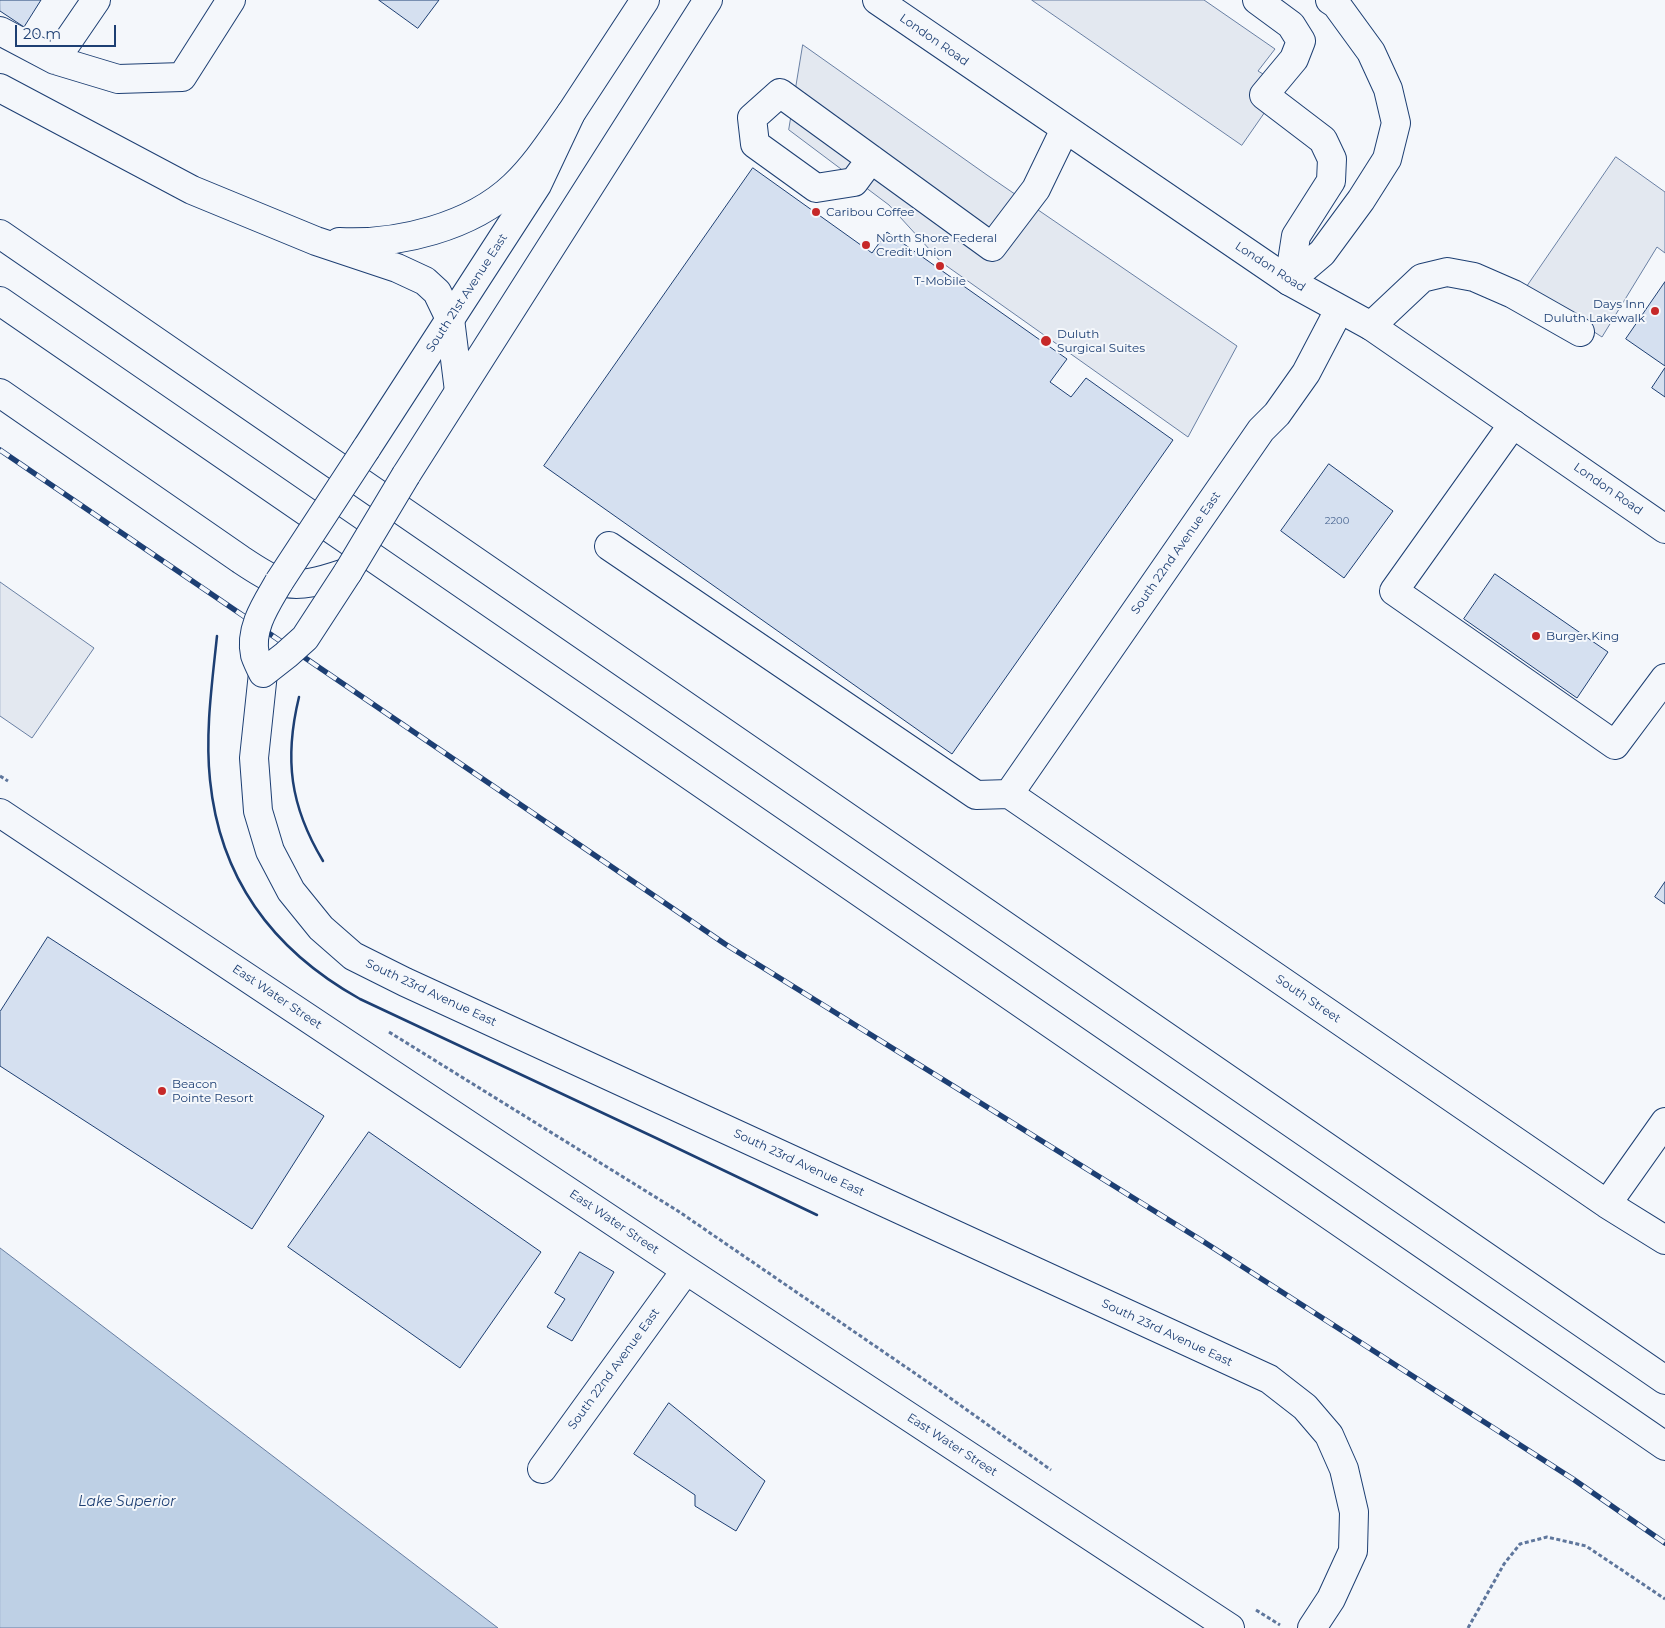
<!DOCTYPE html>
<style>
body{margin:0}
#map{position:relative;width:1665px;height:1628px;overflow:hidden;background:#f4f7fb;font-family:Montserrat,sans-serif}
canvas{display:block}
.scale{position:absolute;left:15px;top:25px;width:101px;height:22px;box-sizing:border-box;border:2px solid #1d3f73;border-top:0;padding-left:6px;font-size:15px;line-height:18px;white-space:nowrap;color:#1d3f73;-webkit-text-stroke:4px #f4f7fb;paint-order:stroke}
</style>
<div id="map">
<canvas width="1665" height="1628"></canvas>
<div class="scale">20 m</div>
</div>
<script>
const g = document.querySelector('canvas').getContext('2d');
g.lineJoin = 'round';
function fillPath(path, color) { g.fillStyle = color; g.fill(path, 'evenodd'); }
function trace(path, color, width, dash) { g.strokeStyle = color; g.lineWidth = width; g.lineCap = dash ? 'butt' : 'round'; g.setLineDash(dash || []); g.stroke(path); }
function drawText(font, color, halo, rows, align = 'center') {
  g.font = font + ' Montserrat,sans-serif'; g.lineWidth = 4; g.setLineDash([]); g.textBaseline = 'middle'; g.strokeStyle = halo; g.fillStyle = color; for (const [text, x, y, turn = 0] of rows) {
    g.save(); g.translate(x, y); g.rotate((+turn || 0) * Math.PI / 180); g.textAlign = isNaN(turn) ? turn : align; if (halo) g.strokeText(text, 0, 0); g.fillText(text, 0, 0); g.restore();
  }
}
const parking = new Path2D(`
 M1032,0h172l71,49 -17,22 25,15 -41,59z
 M803,45l184,130 250,171 -49,91 -247,-175 -52,-57 -100,-75z
 M1616,157l49,35v61l-8,-6 -55,90 -76,-49z
 M0,582l94,66 -62,90 -32,-22z`);
fillPath(parking, '#e3e8f0');
trace(parking, '#687fa3', 1);
const water = new Path2D(`
 M0,1248l33,25 465,355h-498z`);
fillPath(water, '#bed0e5');
trace(water, '#687fa3', 1);
const building = new Path2D(`
 M0,0h41l-17,27 -24,-16z
 M379,0h60l-21,28z
 M753,168l119,85 15,-21 180,127 -17,23 21,15 15,-19 87,62 -221,314 -408,-288z
 M1665,282v84l-39,-27z
 M1665,368v29l-13,-9z
 M1329,464l64,47 -49,67 -63,-47z
 M1495,574l113,78 -31,46 -113,-79z
 M1665,882v22l-10,-7z
 M48,937l276,179 -72,113 -252,-163v-54z
 M369,1132l172,120 -81,116 -172,-121z
 M580,1252l34,20 -42,69 -25,-14 18,-28 -10,-6z
 M669,1403l96,78 -29,50 -41,-25v-11l-61,-41z`);
fillPath(building, '#d5e0f0');
trace(building, '#1d3f73', 1);
const minor = new Path2D(`
 M1257,0l34,25 10,16 -7,18 -30,36 59,45 9,19 -1,22 -35,55 -7,45
 M0,31l55,29 41,-60
 M55,60l63,19 64,-2 49,-77
 M871,159l-17,23 -38,6 -61,-44 -3,-26 28,-25 212,154 44,-58 29,-60
 M1289,281l33,-28 39,-53 26,-41 9,-36 -8,-34 -17,-37 -35,-48 -6,-4
 M1371,326l51,-48 25,-6 27,5 39,17 67,38
 M1513,424l-119,167 221,154 50,-67
 M609,546l367,249 33,-1
 M263,673l-9,85 4,53 12,40 21,40 30,37 32,28 52,26 864,397 36,28 24,28 15,34 10,43 -1,39 -22,48 -19,29
 M1009,794l598,410 58,36
 M1009,794l252,-364 16,-16 29,-41 33,-63
 M0,813l686,457 544,358
 M1607,1204l58,-82
 M542,1469l144,-199`);
const major = new Path2D(`
 M877,0l412,281 82,45 294,203
 M366,449l171,-264 34,-72 74,-113
 M406,475l302,-475`);
const highway = new Path2D(`
 M0,88l192,102 124,51 81,27 28,13 12,11 13,27 9,72
 M0,234l1665,1146
 M339,242c59,3 132,-15 175,-56 23,-22 39,-48 57,-73
 M0,301l1665,1145
 M0,393l240,166c12,8 25,17 38,22 22,8 49,-2 70,-9`);
trace(minor, '#1d3f73', 30);
trace(major, '#1d3f73', 30);
trace(highway, '#1d3f73', 30);
trace(new Path2D(`
 M0,776l8,5
 M389,1032l289,179 254,174 119,85
 M1256,1610l24,15
 M1468,1628l36,-64 16,-20 27,-7 39,9 79,53`), '#5e769c', 3, [4, 2.5]);
trace(minor, '#f4f7fb', 28);
trace(major, '#f4f7fb', 28);
trace(highway, '#f4f7fb', 28);
const rail = new Path2D(`
 M0,450l725,494 476,296 372,239 92,64`);
trace(rail, '#1d3f73', 5.5);
trace(rail, '#f4f7fb', 4, [11]);
const minorBridge = new Path2D(`
 M279,582c-12,21 -30,46 -24,73 2,6 5,12 8,18l23,-18 19,-17 43,-66`);
const majorBridge = new Path2D(`
 M348,572l58,-97
 M279,582l87,-133`);
trace(minorBridge, '#1d3f73', 30, []);
trace(majorBridge, '#1d3f73', 30, []);
trace(minorBridge, '#f4f7fb', 28);
trace(majorBridge, '#f4f7fb', 28);
trace(new Path2D(`
 M217,636c-5,48 -12,97 -7,144 10,100 64,171 150,219l296,139 161,77
 M299,697c-15,62 -9,109 24,164`), '#1d3f73', 2.5);
for (const [x, y, r, color] of [
 [816,212,5,"#c62828"],
 [866,245,5,"#c62828"],
 [940,266,5,"#c62828"],
 [1655,311,5,"#c62828"],
 [1046,341,6,"#c62828"],
 [1536,636,5,"#c62828"],
 [162,1091,5,"#c62828"]
]) { const dot = new Path2D(); dot.arc(x, y, r, 0, 2 * Math.PI); g.fillStyle = color; g.fill(dot); trace(dot, '#f4f7fb', 2); }
drawText('10px', '#4b6792', null, [
 ["2200",1337,521]
]);
drawText('12px', '#1d3f73', '#f4f7fb', [
 ["London Road",934,40,35],
 ["London Road",1270,267,33],
 ["South 21st Avenue East",467,293,-57],
 ["London Road",1608,489,35],
 ["South 22nd Avenue East",1176,553,-55],
 ["South 23rd Avenue East",431,993,25],
 ["East Water Street",277,997,34],
 ["South Street",1308,999,34],
 ["South 23rd Avenue East",799,1163,25],
 ["East Water Street",614,1222,34],
 ["South 23rd Avenue East",1167,1333,25],
 ["South 22nd Avenue East",614,1369,-54],
 ["East Water Street",952,1445,33]
]);
drawText('12px', '#1d3f73', '#f4f7fb', [
 ["Caribou Coffee",826,212],
 ["North Shore Federal",876,238],
 ["Credit Union",876,252],
 ["T-Mobile",940,281,"center"],
 ["Days Inn",1645,304,"right"],
 ["Duluth Lakewalk",1645,318,"right"],
 ["Duluth",1057,334],
 ["Surgical Suites",1057,348],
 ["Burger King",1546,636],
 ["Beacon",172,1084],
 ["Pointe Resort",172,1098]
], 'left');
drawText('italic 14px', '#1d3f73', '#f4f7fb', [
 ["Lake Superior",127,1502]
]);
</script>
